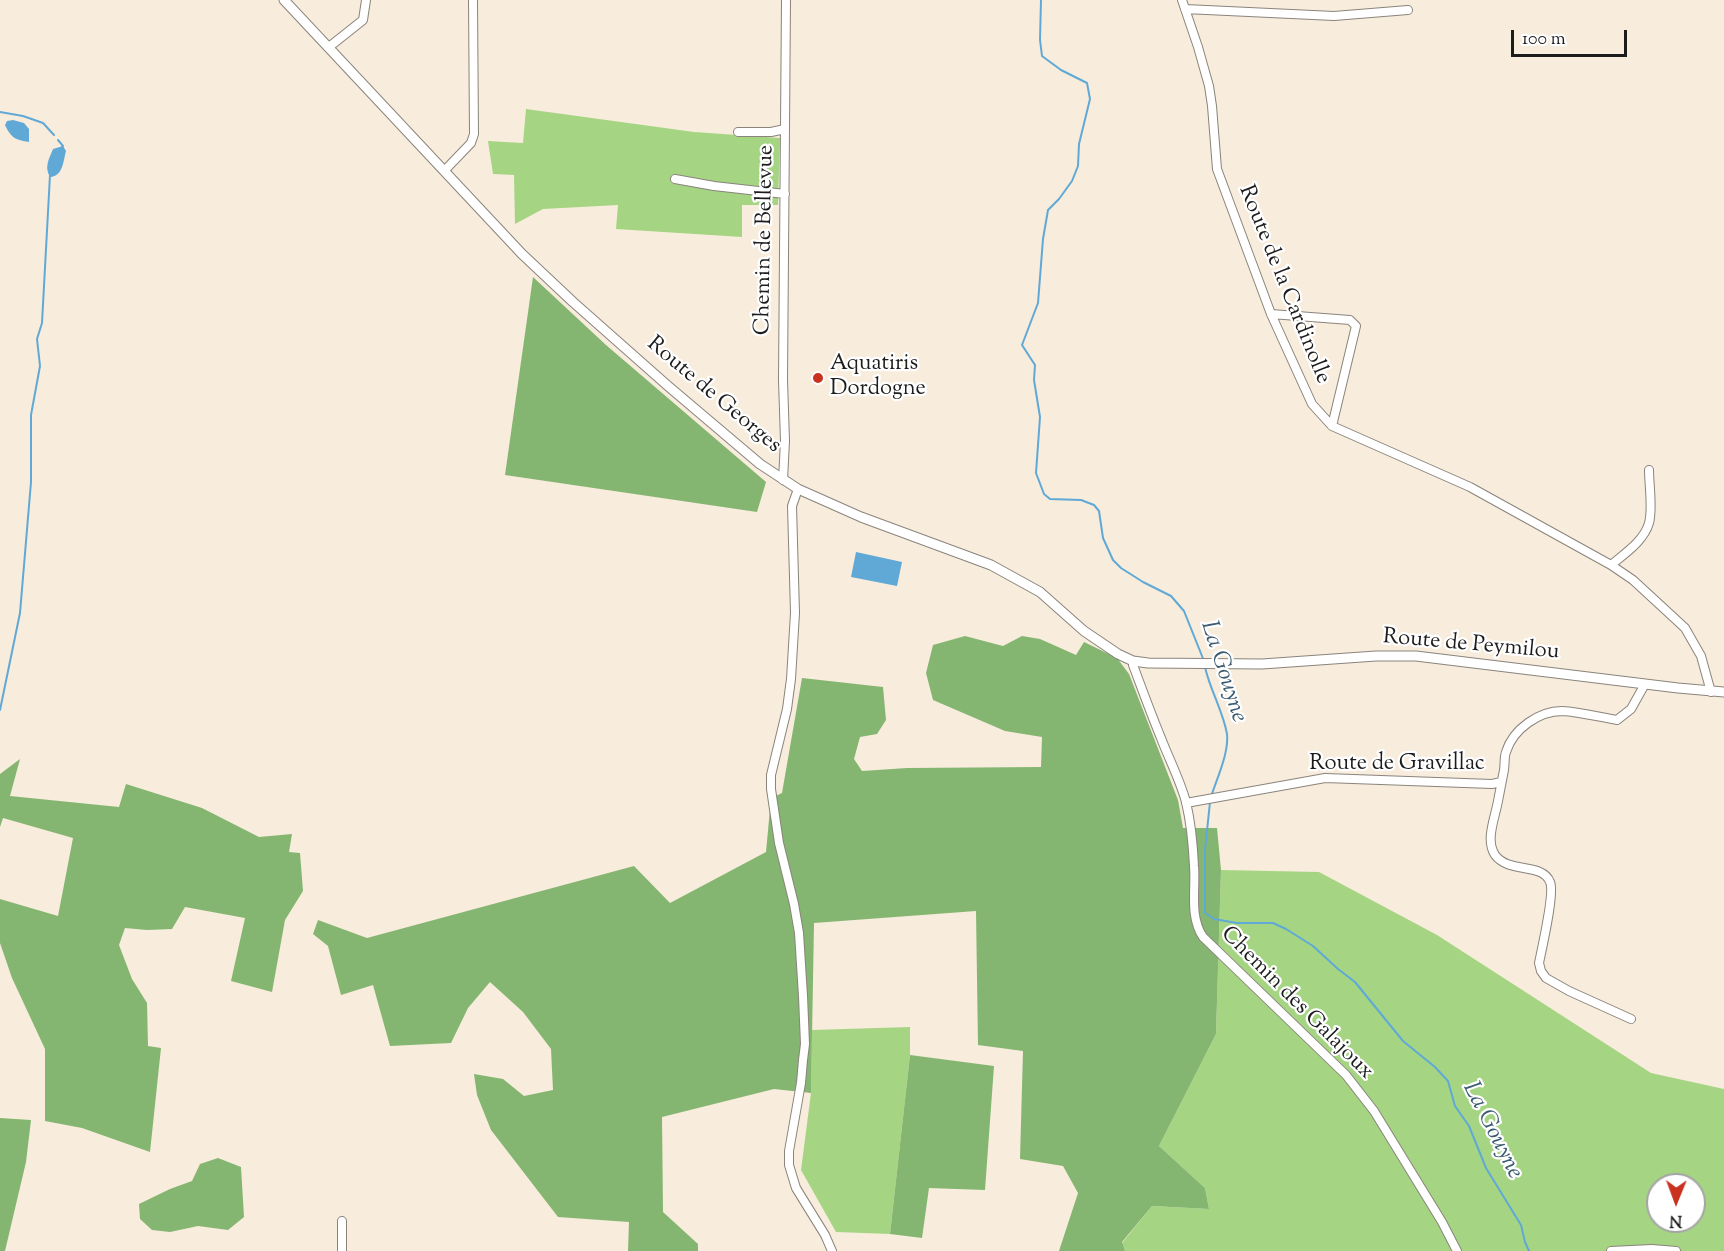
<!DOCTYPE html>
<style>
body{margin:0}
#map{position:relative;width:1724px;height:1251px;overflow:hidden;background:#f8ecdc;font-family:"Sorts Mill Goudy",serif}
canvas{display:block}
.north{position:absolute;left:1646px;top:1173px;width:60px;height:60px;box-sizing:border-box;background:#fff;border:2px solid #a4a4a4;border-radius:50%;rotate:181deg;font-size:16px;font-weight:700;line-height:24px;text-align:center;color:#1c1c1c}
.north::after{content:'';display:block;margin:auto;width:21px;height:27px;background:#c8321e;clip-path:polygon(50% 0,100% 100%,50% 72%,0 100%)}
.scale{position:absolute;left:1511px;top:30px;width:116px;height:27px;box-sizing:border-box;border:3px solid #1c1c1c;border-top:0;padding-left:8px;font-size:18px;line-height:21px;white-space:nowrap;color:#1c1c1c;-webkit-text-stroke:4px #fff;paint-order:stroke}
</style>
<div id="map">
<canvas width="1724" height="1251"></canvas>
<div class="north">N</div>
<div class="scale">100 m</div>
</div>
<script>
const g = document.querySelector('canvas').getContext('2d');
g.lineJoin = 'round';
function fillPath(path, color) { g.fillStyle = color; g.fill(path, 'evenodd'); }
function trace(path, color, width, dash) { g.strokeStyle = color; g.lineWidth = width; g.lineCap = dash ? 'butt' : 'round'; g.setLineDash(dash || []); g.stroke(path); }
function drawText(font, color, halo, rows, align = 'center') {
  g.font = font + ' "Sorts Mill Goudy",serif'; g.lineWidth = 4.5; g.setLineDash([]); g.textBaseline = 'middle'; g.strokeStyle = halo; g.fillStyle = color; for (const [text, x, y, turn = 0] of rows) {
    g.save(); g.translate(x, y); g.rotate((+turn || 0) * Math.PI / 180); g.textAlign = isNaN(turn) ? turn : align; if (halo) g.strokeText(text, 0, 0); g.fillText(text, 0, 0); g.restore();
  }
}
fillPath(new Path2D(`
 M526,109l168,23 86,6 -2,67h-36v32l-126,-8 2,-24 -75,4 -28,15 -1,-49 -21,-1 -5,-33 35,2z
 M1221,870l98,2 118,63 214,138 73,16v162h-599l-3,-8 30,-37 57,3 -4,-21 -46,-42 57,-112zM1658,1185h36v36h-36z
 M910,1027v28l-20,179 -54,-2 -35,-62 10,-77 1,-63z`), '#a5d583');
fillPath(new Path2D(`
 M533,277l73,68 160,137 -9,30 -252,-37z
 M965,636l38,10 19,-10 18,3 36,16 8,-13 33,16 12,16 49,126 5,28h34l4,42 -5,164 -57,112 46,42 4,21 -57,-3 -30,36 3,9h-66l19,-58 -15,-27 -43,-7 3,-108 -45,-6 -2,-134 -162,12 -3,170 -37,-4 -112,28 1,95 35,32v7h-70l1,-29 -71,-5 -67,-87 -14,-35 -3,-21 29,5 21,17 29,-6 -2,-41 -28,-37 -33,-30 -22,26 -17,35 -61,3 -17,-61 -32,10 -13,-49 -15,-12 5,-14 49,18 267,-72 36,37 96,-51 5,-54 11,-5 20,-115 81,9 3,33 -9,14 -17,3 -6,22 8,12 45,-3 134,-1 1,-30 -37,-6 -72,-31 -7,-27 7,-28z
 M20,759l-10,37 109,11 7,-23 76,24 57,29 33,-3 -3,18 11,1 3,38 -18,29 -13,72 -41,-11 14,-63 -60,-11 -13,22 -25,1 -22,-2 -6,17 13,34 15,24 1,43 13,2 -11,104 -68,-24 -37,-7v-72l-33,-71 -12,-35v-44l58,17 15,-78 -70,-20 -3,9v-53z
 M910,1055l84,11 -9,124 -56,-2 -7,50 -32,-4z
 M0,1118l31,2 -5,42 -21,89h-5z
 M218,1158l23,9 3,50 -16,13 -30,-4 -28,6 -18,-2 -12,-11 -1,-15 31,-15 22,-8 8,-17z`), '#84b671');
fillPath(new Path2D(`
 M13,120l11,3 5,6v13c-13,-2 -18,-4 -24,-17l2,-4z
 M63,146l3,5c-3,11 -3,25 -16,26 -6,-10 -1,-18 3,-28z
 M856,552l46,10 -5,24 -46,-9z`), '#60a9d7');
trace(new Path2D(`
 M1041,0l-1,40 2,16 19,14 26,13 3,16 -11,45 -1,22 -6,15 -13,18 -11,11 -5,29 -5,64 -16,42 13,20 -1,15 6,37 -4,56 8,21 6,5 31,1 13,5 5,6 4,27 10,22 8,8 22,14 28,14 13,15 20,50
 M0,112l23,4 20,7 11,12
 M58,140l5,6 -1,1
 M1205,667c5,23 18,44 22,67 2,19 -10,44 -16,63
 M0,710l20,-97 11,-131v-67l9,-49 -3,-27 5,-16 8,-148
 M1210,802l-5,48v63l9,6 23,4h36l13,6 27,17 25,23 17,13 48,59 32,26 13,14 7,25 14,20 17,42 35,57 4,17 4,9`), '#60a9d7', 2);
const minor = new Path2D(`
 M1182,0l16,47 11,39 3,20 5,63 54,145 41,90 20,22 138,61 141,78 22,15 52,48 16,28 10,36
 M1185,9l149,7 74,-6
 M329,47l34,-27 3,-20
 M738,132h33l14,-3
 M445,170l26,-27 3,-9 -1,-134
 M675,179l39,7 71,8
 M1271,314l79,6 6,6 -24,100
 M783,480l2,-39 -2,-61 3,-380
 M798,489l-6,17 3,107 -4,66 -4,30 -16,66v14l8,54 15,61 5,29 4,63 2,48 -2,16 -2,23 -12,68v14l7,23 29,47 7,16
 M1611,565c13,-11 33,-24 38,-42 4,-14 0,-38 0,-53
 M1133,661v4c9,24 18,49 28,73 8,21 19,42 25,64 5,21 7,43 8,64 2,24 -5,50 9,71l143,138 28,36 68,111 15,29
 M1186,803l139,-25 167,6 9,-2
 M1631,1019l-62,-28 -23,-13 -5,-7 -2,-8c3,-15 16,-71 11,-81 -8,-20 -41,-8 -55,-27 -10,-15 0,-37 3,-54 2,-10 4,-21 6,-31 1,-6 0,-13 2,-18 7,-23 33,-41 56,-41 18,1 37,6 55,9l14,-11 14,-25
 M342,1251v-30
 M1611,1251l41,-2 24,2`);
const tertiary = new Path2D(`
 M284,0l238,254 51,48 95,84 92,78 38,25 63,28 130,48 49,27 44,39 34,23 15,7 15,2 114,1 114,-8h40l262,32 46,4`);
trace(minor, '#8a847c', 10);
trace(tertiary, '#8a847c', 11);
trace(minor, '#fff', 8);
trace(tertiary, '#fff', 9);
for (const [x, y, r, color] of [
 [818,378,6,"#c8321e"]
]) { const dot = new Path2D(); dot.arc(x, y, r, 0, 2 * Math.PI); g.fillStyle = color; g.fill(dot); trace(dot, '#fff', 2); }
drawText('22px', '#1c1c1c', '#fff', [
 ["Chemin de Bellevue",766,240,-89],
 ["Route de la Cardinolle",1283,285,68],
 ["Route de Georges",713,396,40],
 ["Route de Peymilou",1471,646,5],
 ["Route de Gravillac",1397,765],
 ["Chemin des Galajoux",1296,1004,45]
]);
drawText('22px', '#1c1c1c', '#fff', [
 ["Aquatiris",830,365],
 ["Dordogne",830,390]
], 'left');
drawText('italic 24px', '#3b5b70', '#fff', [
 ["La Gouyne",1222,672,72],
 ["La Gouyne",1491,1131,63]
]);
</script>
